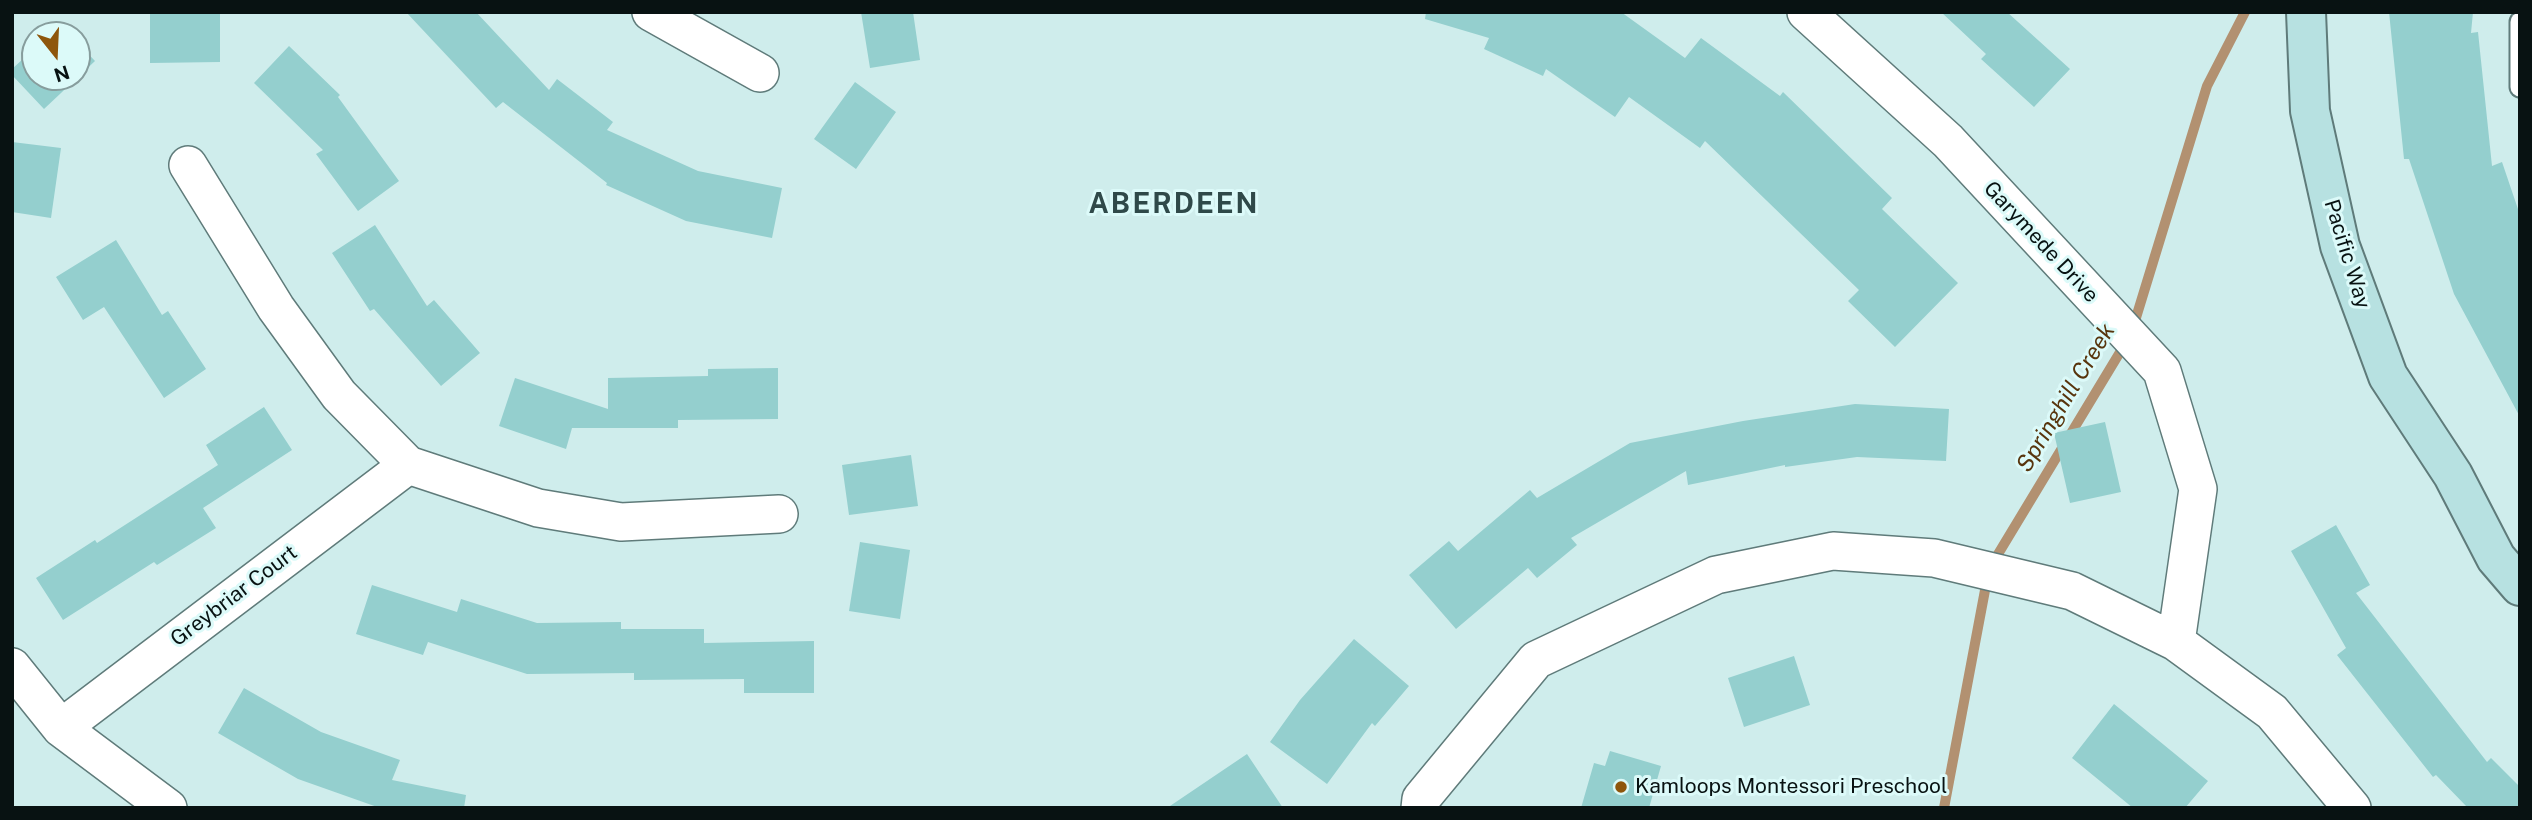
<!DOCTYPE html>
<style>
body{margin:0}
#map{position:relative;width:2532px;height:820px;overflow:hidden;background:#cfedec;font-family:"Public Sans",sans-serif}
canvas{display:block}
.frame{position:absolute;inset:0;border:14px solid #081212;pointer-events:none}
.north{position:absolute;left:21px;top:21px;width:70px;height:70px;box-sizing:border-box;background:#dcfaf9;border:2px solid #879d9d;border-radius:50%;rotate:162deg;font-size:19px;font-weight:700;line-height:28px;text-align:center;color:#081212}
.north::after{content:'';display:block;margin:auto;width:24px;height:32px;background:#8e560c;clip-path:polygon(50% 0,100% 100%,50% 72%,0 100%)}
</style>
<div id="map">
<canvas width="2532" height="820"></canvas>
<div class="frame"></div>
<div class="north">N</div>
</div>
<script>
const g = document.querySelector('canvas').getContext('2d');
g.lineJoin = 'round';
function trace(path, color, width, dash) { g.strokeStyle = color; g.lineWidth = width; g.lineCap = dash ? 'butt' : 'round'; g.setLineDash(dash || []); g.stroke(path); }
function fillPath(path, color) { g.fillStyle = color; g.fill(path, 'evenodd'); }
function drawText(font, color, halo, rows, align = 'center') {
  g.font = font + ' "Public Sans",sans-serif'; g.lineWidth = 6; g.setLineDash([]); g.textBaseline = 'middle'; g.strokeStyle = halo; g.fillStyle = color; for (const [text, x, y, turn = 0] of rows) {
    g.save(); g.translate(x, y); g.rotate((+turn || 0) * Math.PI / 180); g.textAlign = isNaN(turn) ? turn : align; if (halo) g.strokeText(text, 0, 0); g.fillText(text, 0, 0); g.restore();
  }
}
trace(new Path2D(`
 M1944,808l45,-239 142,-235 76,-248 38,-74`), '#b29171', 10);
fillPath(new Path2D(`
 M150,12h70v50l-70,1z
 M406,12h70l73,78 8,-11 56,43 -6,8 91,41 84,17 -10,50 -86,-17 -80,-36 1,-2 -104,-81 -7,6z
 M861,12h52l7,48 -50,8z
 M1426,12h195l64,46 16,-20 79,58 3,-4 109,106 -10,11 76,74 -63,64 -47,-46 11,-11 -154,-149 -5,7 -71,-51 -14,20 -69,-48 -3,7 -59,-27 5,-11 -64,-19z
 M1941,12h66l63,57 -36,38 -53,-48 5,-5z
 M2389,12h84l-2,21 7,-1 14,134 10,-4 18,53v202l-66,-123 -45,-135h-5z
 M77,42l18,19 -51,48 -32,-34v-6l23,-21v29h42z
 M289,46l51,49 -2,2 61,84 -41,30 -42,-57 7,-4 -69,-67z
 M855,82l41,30 -40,57 -42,-30z
 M12,142l49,6 -10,70 -39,-6z
 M375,225l52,81 7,-6 46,53 -39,33 -67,-77 -4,2 -38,-58z
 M116,240l46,75 6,-4 38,58 -42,29 -60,-91 -21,13 -27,-43z
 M778,368v51l-100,1v8h-106l-6,21 -67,-23 16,-48 93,31v-31l100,-2v-7z
 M1855,404l94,5 -3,52 -89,-4 -72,10v-2l-97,20 -2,-14 -115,67 6,7 -40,33 -9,-10 -72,61 -47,-54 40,-34 9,10 72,-61 7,8 93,-55 113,-22z
 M264,407l28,43 -89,58 13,20 -59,37 -3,-3 -91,58 -27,-42 59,-38 2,3 121,-78 -12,-20z
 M2105,422l16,70 -51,11 -16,-70z
 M911,455l7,51 -69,9 -7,-50z
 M2336,525l34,60 -14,8 131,169 4,-4 29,29v21h-52l-32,-33 -3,2 -96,-122 9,-7 -55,-97z
 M860,542l50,8 -10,69 -51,-8z
 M372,585l85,27 4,-13 76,24 84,-1v7h83v14l110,-2v52h-70v-14l-110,1v-7l-107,1 -99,-32 -5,13 -67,-21z
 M1354,639l55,47 -34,40 -3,-3 -45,61 -57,-42 30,-42z
 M1794,656l16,49 -66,22 -16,-49z
 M244,688l77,44 79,28 -8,20 74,15 -2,13h-84l-82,-29 -80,-46z
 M2114,704l94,77 -23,27h-52l-61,-50z
 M1610,751l51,15 -12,42h-68l13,-45 11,3z
 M1247,754l36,54h-116z`), '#94cfce');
const service = new Path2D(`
 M2520,22v65`);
const minor = new Path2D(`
 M651,12l109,61
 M1806,12l142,129 214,230 36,118 -22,153
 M188,165l88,143 63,87 69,70 130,43 83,14 158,-8
 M12,667l49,61 107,80
 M61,728l347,-263
 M1420,808l1,-9 115,-139 180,-85 117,-24 101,7 138,33 104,51 96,70 80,96`);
const secondary = new Path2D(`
 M2306,12l4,99 30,135 48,130 65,99 43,83 24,28`);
trace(service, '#5f7b7a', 23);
trace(minor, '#5f7b7a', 40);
trace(secondary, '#5f7b7a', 42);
trace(service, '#fff', 19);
trace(minor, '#fff', 37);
trace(secondary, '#b7e1e1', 38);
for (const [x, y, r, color] of [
 [1621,787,7,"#8e560c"]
]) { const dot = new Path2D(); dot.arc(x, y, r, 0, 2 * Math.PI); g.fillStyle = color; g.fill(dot); trace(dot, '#dcfaf9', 2.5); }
drawText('21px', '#081212', '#dcfaf9', [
 ["Garymede Drive",2041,242,47],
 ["Pacific Way",2347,254,73],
 ["Greybriar Court",234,596,-37]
]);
drawText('21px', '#081212', '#dcfaf9', [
 ["Kamloops Montessori Preschool",1635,787]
], 'left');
drawText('italic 23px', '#58350d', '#dcfaf9', [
 ["Springhill Creek",2066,398,-59]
]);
g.letterSpacing = '2px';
drawText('bold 28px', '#2f4949', '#dcfaf9', [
 ["ABERDEEN",1174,204]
]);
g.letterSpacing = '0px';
</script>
